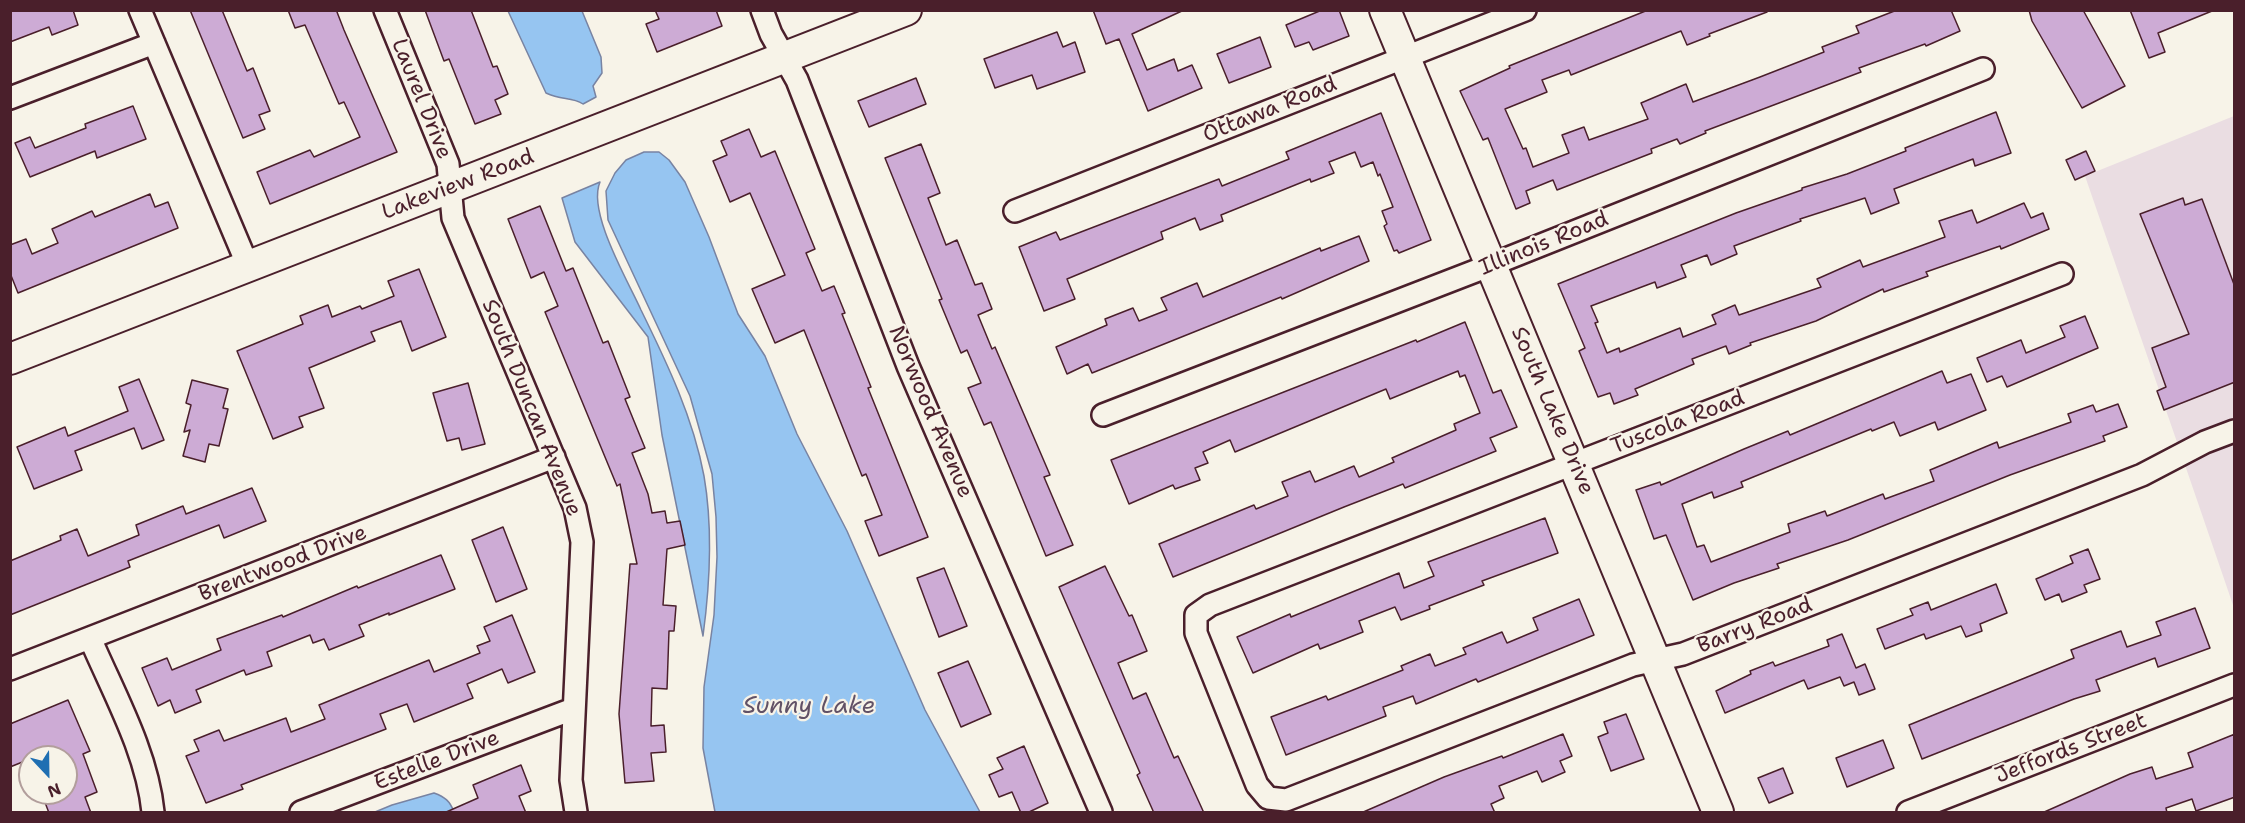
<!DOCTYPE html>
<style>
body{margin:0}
#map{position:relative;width:2245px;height:823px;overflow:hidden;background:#f7f3e8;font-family:"Shantell Sans",sans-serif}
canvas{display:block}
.frame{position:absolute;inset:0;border:12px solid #4a1f2b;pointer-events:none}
.north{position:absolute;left:18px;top:745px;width:60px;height:60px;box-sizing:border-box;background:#f7f3e8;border:2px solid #b29e9c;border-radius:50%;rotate:158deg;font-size:16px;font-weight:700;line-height:24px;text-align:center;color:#4a1f2b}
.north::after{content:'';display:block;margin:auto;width:21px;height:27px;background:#1f6fb2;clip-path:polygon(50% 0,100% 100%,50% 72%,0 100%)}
</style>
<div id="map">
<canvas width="2245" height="823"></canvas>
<div class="frame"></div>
<div class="north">N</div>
</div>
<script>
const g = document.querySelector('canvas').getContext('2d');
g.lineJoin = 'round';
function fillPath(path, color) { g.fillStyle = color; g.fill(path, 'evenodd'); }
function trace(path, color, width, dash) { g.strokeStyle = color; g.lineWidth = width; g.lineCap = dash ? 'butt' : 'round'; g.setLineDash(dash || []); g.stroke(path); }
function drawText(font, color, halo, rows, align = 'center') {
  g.font = font + ' "Shantell Sans",sans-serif'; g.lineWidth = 4.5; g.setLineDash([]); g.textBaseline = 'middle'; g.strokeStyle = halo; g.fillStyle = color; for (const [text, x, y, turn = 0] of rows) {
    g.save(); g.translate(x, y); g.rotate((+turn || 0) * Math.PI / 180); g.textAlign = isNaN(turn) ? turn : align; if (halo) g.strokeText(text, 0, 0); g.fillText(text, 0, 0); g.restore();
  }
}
fillPath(new Path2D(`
 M2234,116v303l-33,13 -23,13 -93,-269z
 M2234,442v166l-49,-143 24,-13z`), '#eadde2');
const water = new Path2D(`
 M508,11h74l19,46 1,16 -9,13 3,11 -13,7c-12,-8 -21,-3 -37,-11z
 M644,152h15l10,8 16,22 24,55 29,77 27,42 32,78 50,97 78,179 55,102h-265l-12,-64 1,-61 10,-72 3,-58 -1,-40 -4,-43 -22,-78 -82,-176 -2,-29 9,-18 11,-13z
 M600,182c-13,30 28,99 41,128 26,53 52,107 63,166 9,52 6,108 -1,160l-41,-201 -14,-98 -73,-95 -13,-44z
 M434,793c11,4 16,8 20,19h-79l17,-7z`);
fillPath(water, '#96c5f1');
trace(water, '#7883a2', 1.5);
const building = new Path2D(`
 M10,10h63l5,15 -26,10 -3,-8 -39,15z
 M190,10h32l25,61 6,-3 17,43 -11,4 6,14 -22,9z
 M288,10h51l-2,2 7,18 53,122 -127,52 -13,-32 53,-22 4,7 46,-20 -16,-35 -5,2 -34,-79 -10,3z
 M425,10h46l22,57 4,-1 11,28 -13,6 6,14 -26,10 -26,-65 -5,2z
 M655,10h61l6,16 -65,26 -11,-28 13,-5z
 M1093,10h91l-52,24 15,36 27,-11 4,12 14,-6 10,23 -54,23 -29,-72 -13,5z
 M1322,10h17l10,26 -36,14 -4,-8 -14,5 -9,-22z
 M1648,10h119v2l-58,22 1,2 -23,9 -6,-14 -110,44 -2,-5 -27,10 5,12 -42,17 18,40 3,-1 7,19 36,-14 -7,-18 22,-8 5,13 59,-21 -7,-16 45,-19 7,18 67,-25 64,-25 -2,-5 37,-14 -3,-7 41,-16h54l9,21 -34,15 -1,-2 -66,24 2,4 -156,59 1,2 -26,11 -3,-5 -26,10 1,4 -95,37 -4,-10 -27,11 4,12 -14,6 -28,-71 -5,2 -23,-49 50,-23 -1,-2z
 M2029,10h54l42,76 -43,22 -50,-87z
 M2130,10h82v1l-54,22 7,19 -16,6z
 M1057,32l6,15 12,-5 10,30 -48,17 -5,-14 -37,13 -11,-29z
 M1260,37l11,30 -42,16 -12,-29z
 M916,78l10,26 -57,23 -11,-26z
 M133,106l13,33 -49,19 -2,-7 -65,26 -15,-34 15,-6 5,11 51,-20 -1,-4z
 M1996,112l15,41 -36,13 -2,-7 -79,30 5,14 -28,11 -6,-16 -65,21 1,2 -67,25 3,8 -26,11 -4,-10 -26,10 5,12 -29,11 -2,-6 -64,24 7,16 -3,1 12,30 12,-5 1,4 60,-24 3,9 33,-13 -4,-9 23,-10 4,10 82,-28 -4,-8 43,-19 3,7 82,-30 -6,-16 33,-11 5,13 47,-20 7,15 12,-5 6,16 -48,20 -1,-3 -74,26 2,4 -44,16 -1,-3 -67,32 -66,22 1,2 -22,9 -3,-8 -34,13 2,5 -59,25 3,6 -24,9 -4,-11 -12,4 -19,-46 6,-3 -27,-64 178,-71 66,-23v-2l45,-14 59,-23 -1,-3z
 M1381,113l50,127 -32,13 -2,-3 -3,1 -10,-25 3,-2 -5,-13 11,-4 -13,-33 -2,2 -5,-14 -12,5 -6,-15 -26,10 5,11 -23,9 -1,-3 -89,36 2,6 -23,9 -5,-12 -34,14 2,7 -96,40 8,20 -31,12 -25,-64 37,-15 4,8 159,-61 3,7 67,-27 -3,-7z
 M749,129l12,28 14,-6 40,98 -9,4 16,38 12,-5 11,27 -3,1 29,73 -3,1 60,149 -49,19 -14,-35 17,-6 -16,-41 -4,2 -58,-146 -29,13 -23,-54 33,-14 -35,-82 -20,9 -17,-41 14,-6 -6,-14z
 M921,144l19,49 -12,5 18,47 11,-5 18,45 7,-2 10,26 -14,6 14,34 3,-2 55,128 -6,2 29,68 -27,11 -55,-134 -7,3 -16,-37 13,-5 -14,-33 -6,3 -22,-53 3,-1 -57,-141z
 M2086,151l9,20 -20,9 -9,-20z
 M150,194l5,13 13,-5 10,26 -160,65 -8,-20v-28l16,-6 6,15 26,-11 -6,-14 40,-18 3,6z
 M2183,198l2,7 17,-6 33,88v95l-71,28 -7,-19 9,-4 -14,-39 37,-14 -49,-120z
 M540,206l26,65 7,-3 30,75 5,-2 22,56 -5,2 20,49 -13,5 16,41 4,19 13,-2 2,12 13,-2 5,24 -18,4 -4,56 13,1 -2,25h-5l-2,58 -15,-1 -1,38 13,-1 2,27 -15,1 3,28 -29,2 -6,-69 11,-150h7l-17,-80 -3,2 -72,-174 13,-6 -14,-34 -13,6 -23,-59z
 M1359,236l10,25 -87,38 -1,-2 -189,76 -4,-9 -21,10 -11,-27 51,-22 -2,-6 28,-11 6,13 28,-11 -6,-12 36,-15 6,14 117,-49 1,3z
 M419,269l27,68 -34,14 -11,-30 -30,11 4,9 -66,27 15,40 -25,9 4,10 -30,12 -36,-88 66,-27 -3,-8 28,-11 4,12 28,-11 2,3 32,-13 -6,-15z
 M2085,316l13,32 -91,39 -5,-11 -15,6 -10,-24 44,-18 5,13 39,-16 -5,-11z
 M1465,322l28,71 8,-3 16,37 -27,11 6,13 -91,37 -2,-4 -59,23 -171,70 -14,-33 95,-39 2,4 32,-13 -6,-14 28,-11 5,11 39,-16 5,11 35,-15 -2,-4 64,-28 -2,-6 26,-11 -15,-38 -5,2 -2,-6 -68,28 -4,-10 -151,63 -5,-12 -27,12 5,11 -13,5 5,12 -25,9 -2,-4 -44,19 -18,-44 305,-120 1,2z
 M1942,371l5,12 24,-9 15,36 -48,20 -3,-8 -35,14 -6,-14 -22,9 -1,-2 -130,53 2,5 -29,11 -2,-6 -30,12 15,43 7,-2 7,17 79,-30 -2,-8 37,-13 2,5 56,-22 2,5 49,-18 -4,-11 67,-28 2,6 72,-26 -3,-8 25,-9 3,7 22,-8 9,23 -24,9 2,5 -95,34 -162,65 -71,24 2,4 -45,15 -41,17 -27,-65 -12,4 -18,-49 24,-8 1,3 83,-36 44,-18 2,4z
 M139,379l25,61 -22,9 -8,-21 -59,23 7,19 -48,19 -17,-42 48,-20 3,9 60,-25 -9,-24z
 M192,380l36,9 -5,19 5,1 -9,37 -10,-2 -4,18 -22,-6 7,-26 -6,2 7,-27 -5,-2z
 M468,383l17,61 -23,6 -3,-12 -12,3 -14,-48z
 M252,488l14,33 -42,17 -5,-13 -91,36 2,6 -120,48v-54l51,-21 -1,-4 17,-7 11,27 51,-21 -3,-10 47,-19 3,8z
 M1545,518l13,35 -76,28 2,4 -55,21 1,3 -29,11 -6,-13 -36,14 4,11 -43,17 -2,-5 -65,29 -16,-36 53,-23 1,3 108,-44 5,15 30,-12 -6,-14z
 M503,527l24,62 -31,13 -24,-62z
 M2088,549l12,30 -16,6 3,7 -25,10 -3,-8 -14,6 -9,-21 37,-16 -3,-7z
 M441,555l14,34 -66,26v-2l-30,12 5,11 -35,14 -5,-11 -11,4 -3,-8 -43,17 5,14 -26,9 -2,-5 -48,20 5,12 -26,11 -5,-13 -12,6 -16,-38 25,-10 5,12 49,-20 -4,-11 65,-24 1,2 74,-31 1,2z
 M1105,566l24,50 3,-1 15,36 -29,12 15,36 13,-6 28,65 4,-2 26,57h-50l-17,-38 3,-2 -81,-186z
 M944,568l23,58 -28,11 -22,-59z
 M1996,584l11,29 -27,11 2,7 -16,6 -5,-11 -35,13 -2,-5 -39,15 -8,-20 36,-14 -3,-6 18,-7 3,8z
 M1579,599l15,36 -116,47 -2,-3 -60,25 -3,-8 -30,11 3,9 -100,39 -15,-38 55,-21 2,4 75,-30 -2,-4 29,-12 5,12 31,-12 -3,-6 39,-16 5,11 31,-13 -5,-12z
 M2195,608l15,40 -52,19 -3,-9 -59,22 4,11 -26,8 -152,60 -13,-34 165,-67 -3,-8 50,-19 6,16 34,-12 -5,-13z
 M512,615l23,57 -27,11 -6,-14 -35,15 6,14 -59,24 -7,-18 -27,10 6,15 -145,56 2,4 -37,14 -20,-47 13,-5 -5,-11 25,-10 5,11 62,-23 5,14 34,-13 -6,-14 110,-45 5,12 46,-19 -3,-7 13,-5 -6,-14z
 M1842,634l14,34 9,-4 10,25 -16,6 -5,-13 -10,4 -4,-9 -32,12 -4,-9 -79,33 -9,-22 35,-17 -1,-3 23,-9 2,4 54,-20 -2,-6z
 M968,661l23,53 -30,13 -23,-54z
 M68,700l22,51 -7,3 14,38 -12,5 6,16h-42l-6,-16 10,-4h13v-36h-36v2l-20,8v-43z
 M1626,714l18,45 -33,12 -13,-34 10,-4 -4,-11z
 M1563,734l9,22 -12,5 5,11 -23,10 -5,-11 -38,15 5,12 -13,6 4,9h-134l83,-36 58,-21 1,2z
 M2235,734v63l-39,14 -4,-12 -26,9 1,5h-125l88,-39 22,-7 4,12 37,-12 -5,-14z
 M1883,740l11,28 -47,19 -11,-29z
 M1024,746l24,57 -21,10h-6l-9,-21 -13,5 -10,-22 14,-6 -6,-11z
 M521,765l10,26 -12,5 7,17h-82l34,-15 -5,-13z
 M1783,768l10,25 -24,10 -11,-25z`);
fillPath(building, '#cdabd5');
trace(building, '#4a1f2b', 1.5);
const street = new Path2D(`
 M140,10l108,256
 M385,10l63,154 5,54 122,290 7,34 -11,238 5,32
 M762,10l9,24 26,46 111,286 193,446
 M10,98l144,-55
 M1015,211l510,-201
 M2062,274l-852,331 -14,10v18l61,152 11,13 18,2 347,-135 50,-11 459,-179 63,-33 29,-11
 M1103,415l388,-150 492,-196
 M90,638c24,56 57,114 63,174
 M10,669l544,-212
 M301,812l272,-103
 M1908,812l326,-127`);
const secondary = new Path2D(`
 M1385,10l333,802
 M10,359l896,-349`);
trace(street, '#4a1f2b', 26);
trace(secondary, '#4a1f2b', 34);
trace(street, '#f7f3e8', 21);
trace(secondary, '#f7f3e8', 30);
drawText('22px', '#4a1f2b', '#f7f3e8', [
 ["Laurel Drive",421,99,68],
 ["Ottawa Road",1270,110,-22],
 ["Lakeview Road",458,185,-21],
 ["Illinois Road",1544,244,-22],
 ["South Duncan Avenue",531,408,68],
 ["South Lake Drive",1552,411,67],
 ["Norwood Avenue",930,412,67],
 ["Tuscola Road",1678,423,-21],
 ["Brentwood Drive",283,564,-21],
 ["Barry Road",1755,626,-21],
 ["Jeffords Street",2071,749,-21],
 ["Estelle Drive",437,761,-21]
]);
drawText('italic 24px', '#615166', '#f7f3e8', [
 ["Sunny Lake",809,707]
]);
</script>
